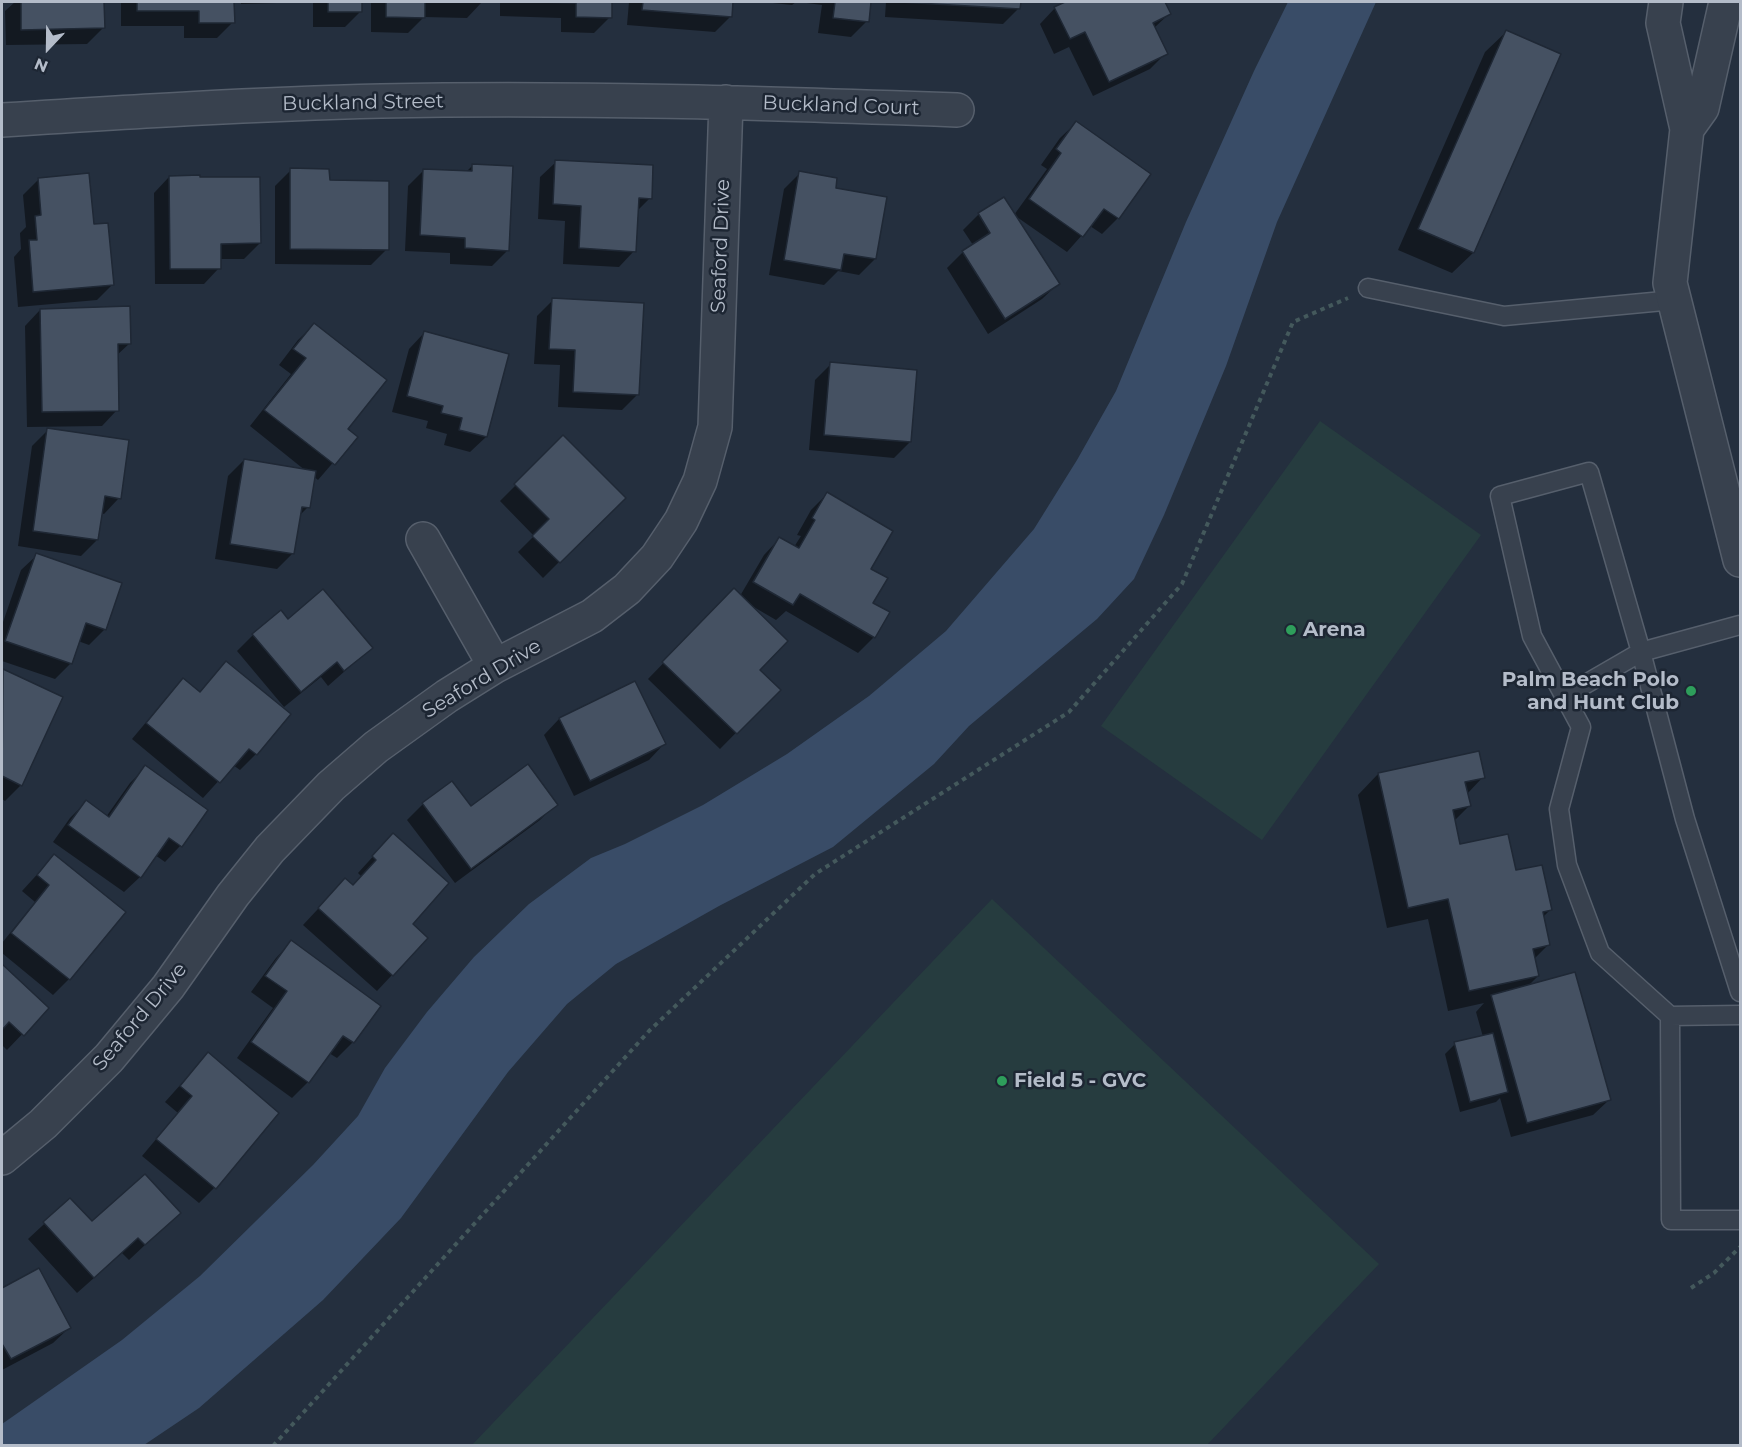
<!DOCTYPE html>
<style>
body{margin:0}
#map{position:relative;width:1742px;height:1447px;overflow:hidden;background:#242f3e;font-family:Montserrat,sans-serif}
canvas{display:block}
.frame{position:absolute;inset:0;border:3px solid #b4bcc9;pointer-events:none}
.north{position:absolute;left:18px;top:18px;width:60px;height:60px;-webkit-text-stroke:4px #1d2633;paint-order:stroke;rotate:202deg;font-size:16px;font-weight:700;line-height:24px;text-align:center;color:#b4bcc9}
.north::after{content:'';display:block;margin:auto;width:21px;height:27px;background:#b4bcc9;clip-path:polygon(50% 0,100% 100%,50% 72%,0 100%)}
</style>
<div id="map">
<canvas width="1742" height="1447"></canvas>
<div class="frame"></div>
<div class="north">N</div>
</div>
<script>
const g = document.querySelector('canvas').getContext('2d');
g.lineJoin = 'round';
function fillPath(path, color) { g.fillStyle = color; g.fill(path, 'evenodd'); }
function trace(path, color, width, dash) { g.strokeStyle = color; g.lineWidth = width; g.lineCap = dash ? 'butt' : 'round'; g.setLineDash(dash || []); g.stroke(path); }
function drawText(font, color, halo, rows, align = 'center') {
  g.font = font + ' Montserrat,sans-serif'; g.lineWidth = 5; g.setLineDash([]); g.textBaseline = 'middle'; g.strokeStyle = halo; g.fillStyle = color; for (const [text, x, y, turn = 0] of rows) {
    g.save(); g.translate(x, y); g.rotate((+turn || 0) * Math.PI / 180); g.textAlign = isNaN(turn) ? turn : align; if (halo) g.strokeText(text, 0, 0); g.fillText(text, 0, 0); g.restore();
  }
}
fillPath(new Path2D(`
 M1320,421l161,114 -219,305 -161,-114z
 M992,899l387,365 -172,181h-735z`), '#263c3f');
fillPath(new Path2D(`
 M1288,2h88l-99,220 -51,144 -62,149 -30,64 -37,40 -128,107 -35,38 -101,83 -114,59 -103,58 -49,40 -59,68 -107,146 -78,82 -124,108 -55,37h-142v-21l120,-84 78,-64 113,-111 45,-49 27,-48 42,-56 47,-55 55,-53 62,-46 34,-14 78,-39 84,-51 82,-58 77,-65 88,-102 43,-69 39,-69 70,-169 68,-151z`), '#394c67');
fillPath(new Path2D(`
 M15,2h88v26l-16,16 -81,1 -1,-34z
 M121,2h112v20l-16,16h-33v-12h-63z
 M241,2h120v9l-16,16h-32v-25l-72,2z
 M371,2h111l-15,16 -43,-1 -16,16 -37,-1z
 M500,2h111l-1,15 -16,16 -33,-1v-14l-61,-2z
 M629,2h103l-1,14 -16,16 -88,-7z
 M763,2h33l-4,3z
 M799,2h71l-3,19 -16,16 -33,-4 4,-28z
 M886,2h133v6l-16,16 -118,-7z
 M1069,2h94l6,12 -15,14 12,25 -16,16 -57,27 -24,-49 -15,7 -14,-30 15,-16z
 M1506,32l53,23 -86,198 -21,20 -54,-23 87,-198z
 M1076,123l73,51 -31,44 -16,16 -12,-8 -23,26 -53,-37 33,-46 -6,-4 19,-27z
 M556,162l94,36 -14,14 -2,39 -15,16 -56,-3 2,-43 -27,-2 2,-42z
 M473,165l35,85 -16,16 -42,-2v-11l-45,-2 3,-65 16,-16 42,2z
 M291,170l37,12 59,67 -16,16 -96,-1v-78z
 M800,173l34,16 41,70 -16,16 -21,-4 -14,14 -55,-10 15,-86z
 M169,177l91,66 -16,16h-25v9l-15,16h-49l-1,-91z
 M39,179l54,47 20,58 -16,16 -79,7 -4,-50 7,-8 -1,-16 6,-6 -3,-32z
 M979,214l79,70 -16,15 -54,35 -41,-66 16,-16 10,-7 -10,-15z
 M553,300l85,94 -16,16 -64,-3 2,-42 -26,-1 3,-48z
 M40,310l90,33 -14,13 1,54 -15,16 -75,1 -2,-101z
 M314,325l32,105 9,7 -37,43 -5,-4 -5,31 -10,10 -6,37 -15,15 -62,-10 13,-83 16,-16 62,11 -56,-45 41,-52 -12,-9 19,-25z
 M424,333l62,104 -16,15 -26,-7 3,-11 -21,-6 2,-7 -36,-9 17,-63z
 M831,364l79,78 -16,16 -85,-8 6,-70z
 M48,430l71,68 -15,16 -3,-1 -4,27 -16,16 -63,-10 14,-100z
 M563,438l60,60 -80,80 -25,-26 16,-16 -34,-35z
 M827,494l42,75 5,68 -16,16 -72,-42 -10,9 -24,-14 6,64 20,20 -58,59 -72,-70 86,-89 6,6 24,-41 15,-16 15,8 7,-11 -4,-1 14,-25z
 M37,555l68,74 -16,16 -11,-4 -8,23 -15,15 -53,-18v-36l19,-55z
 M287,621l84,27 -43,38 -7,-9 -37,30 -47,-56 16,-16z
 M226,663l63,51 -33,40 -16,16 -7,-5 -30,33 -71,-59 36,-43 15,-16 16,13z
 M3,671l18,114 -16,16 -3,-2v-127z
 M634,683l30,61 -15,16 -75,36 -30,-61 15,-16z
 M146,767l60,43 -26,36 -15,16 -10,-7 -15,22 -16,15 -71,-50 17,-24 16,-16 20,15 24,-34z
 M1378,774l105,3 -16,17 2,12 -15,15 5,25 55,26 36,38 -7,7 6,27 -15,15 4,17 -11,11 82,113 -16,15 -82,22 -11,-39 -4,4 -36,10 -15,-58 10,-10 28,-7 -7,-25 8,-9 -36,8 -20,-92 -41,9 -29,-133z
 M452,783l19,25 85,-4 -16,16 -85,63 -48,-63 16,-16z
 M378,851l32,73 -18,51 -15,16 -74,-66 42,-45 7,6 9,-10 -3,-3z
 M54,856l69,56 -54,67 -16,16 -51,-42v-10l33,-41 -13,-11z
 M291,942l88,64 -26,36 -16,16 -8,-5 -21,29 -16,16 -55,-40 36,-50 -22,-16 25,-34z
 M2,966l45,42 -40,42 -5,-5z
 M208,1054l6,134 -15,15 -57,-47 36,-43 -13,-11z
 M70,1200l22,24 71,4 -34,32 -7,-7 -45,40 -49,-54z
 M38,1270l31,58 -16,15 -51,27v-80z`), '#0007');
const building = new Path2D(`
 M21,2h83l1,26 -84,2z
 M137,2h97l1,21h-36v-12h-62z
 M328,2h34v10h-34z
 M386,2h98h-59v16l-39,-1z
 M538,2h74v16l-36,-1v-14z
 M643,2h90l-1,15 -90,-7z
 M835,2h36l-2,20 -36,-4z
 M900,2h121l-1,7z
 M1065,2h100l6,12 -18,9 15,31 -59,28 -24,-50 -15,7 -16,-32z
 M1506,30l55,24 -87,199 -56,-24z
 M1076,121l75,53 -32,45 -15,-10 -21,28 -54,-38 32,-46 -5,-4z
 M555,160l98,5 -1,34 -13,-1 -3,54 -57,-4 2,-42 -28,-2z
 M472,164l41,2 -4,85 -44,-3v-10l-45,-3 3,-66 49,2z
 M290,168l39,1 1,11 59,1v69l-99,-1z
 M799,171l38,7 -1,10 51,9 -11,62 -32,-5 -3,16 -57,-10z
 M89,173l5,51 14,-1 6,62 -81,7 -4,-52h8l-2,-24 6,-1 -3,-37z
 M200,175v2h60l1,66 -40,1v25h-51l-1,-93z
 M1004,197l56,87 -55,35 -43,-68 28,-18 -12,-20z
 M552,298l92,5 -5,92 -66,-3 2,-42 -26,-1z
 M130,306l1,38h-13l1,67 -77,1 -2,-103z
 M314,323l73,57 -39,49 10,8 -23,28 -71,-55 42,-52 -13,-9z
 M424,331l85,23 -22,83 -28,-7 3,-12 -21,-5 2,-7 -36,-10z
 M830,362l87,8 -6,72 -87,-7z
 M47,428l82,12 -8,59 -16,-3 -7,44 -65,-9z
 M563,435l63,63 -66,65 -28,-27 17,-17 -35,-35z
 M244,459l72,12 -6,37 -8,-1 -8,47 -64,-10z
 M827,492l66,39 -22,38 17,9 -15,25 17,9 -15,26 -75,-44 -7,11 -40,-23 26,-45 20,11 16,-28 -3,-2z
 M36,553l86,30 -16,47 -20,-7 -14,41 -67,-23z
 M734,588l54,53 -28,29 21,20 -44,44 -75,-72z
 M323,589l50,59 -29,23 -7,-9 -36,30 -49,-58 29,-24 7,9z
 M226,661l65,53 -34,41 -8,-6 -29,34 -74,-60 37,-45 17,14z
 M3,669l60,28 -41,89 -20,-10z
 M635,681l31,63 -76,37 -31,-63z
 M1479,751l6,27 -20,4 6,24 -18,4 7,34 48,-10 8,36 26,-5 10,45 -9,2 7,33 -17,4 6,27 -70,15 -21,-92 -40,9 -30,-135z
 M528,764l30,41 -87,64 -49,-66 30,-22 19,25z
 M145,765l63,45 -26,37 -13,-9 -28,40 -73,-53 18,-25 23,17z
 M393,833l56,50 -36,41 15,14 -35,38 -75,-68 27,-30 8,7 23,-25 -4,-4z
 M54,854l72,58 -56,68 -59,-47 38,-48 -12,-10z
 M291,940l90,66 -27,37 -11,-7 -34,47 -58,-41 36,-51 -22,-15z
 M2,964l47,44 -25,28 -15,-14 -7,8z
 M1575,972l36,128 -84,23 -36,-128z
 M1493,1033l15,59 -38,10 -16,-60z
 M208,1052l71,61 -63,76 -60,-50 36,-43 -12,-10z
 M145,1174l36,39 -36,32 -7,-7 -44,40 -51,-56 27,-24 22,23z
 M39,1268l32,60 -60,31 -9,-15v-56z`);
fillPath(building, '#455162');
trace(building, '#1f2835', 1.5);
const service = new Path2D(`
 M1368,288l136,28 170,-16
 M1565,696l76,-44 99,-27
 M1740,1015l-70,1 1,204h69
 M1670,1016l-70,-63 -33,-88 -8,-56 22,-82 -49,-91 -32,-140 89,-24 52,180 44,167 55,173`);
const minor = new Path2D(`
 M1666,2l-3,21 24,106 -17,154 70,277
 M2,120c126,-8 252,-16 379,-19 192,-4 384,2 576,9
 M1687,129l15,-21 24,-106
 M423,539l72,127
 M2,1158l41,-34 66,-66 59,-71 65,-92 37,-46 61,-63 45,-39 71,-51 48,-30 97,-50 35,-27 30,-32 24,-36 19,-40 15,-54 11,-325`);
trace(service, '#565f6c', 21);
trace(minor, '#565f6c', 36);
trace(new Path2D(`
 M1691,1288l23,-15 26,-26
 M273,1446l376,-415 166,-157 254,-162 113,-128 111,-262 55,-24`), '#44595c', 4, [4.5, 4.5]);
trace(service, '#38414e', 18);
trace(minor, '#38414e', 33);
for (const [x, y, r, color] of [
 [1291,630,6,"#2e9e5b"],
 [1691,691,6,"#2e9e5b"],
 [1002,1081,6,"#2e9e5b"]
]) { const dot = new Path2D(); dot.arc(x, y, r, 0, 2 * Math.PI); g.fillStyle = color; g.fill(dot); trace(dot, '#1d2633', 2); }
drawText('20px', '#b4bcc9', '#1d2633', [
 ["Buckland Street",363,103,-1],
 ["Buckland Court",841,106,2],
 ["Seaford Drive",721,246,-88],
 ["Seaford Drive",482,679,-31],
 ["Seaford Drive",140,1017,-50]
]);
drawText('bold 20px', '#b4bcc9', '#1d2633', [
 ["Arena",1303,630],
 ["Palm Beach Polo",1679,680,"right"],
 ["and Hunt Club",1679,703,"right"],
 ["Field 5 - GVC",1014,1081]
], 'left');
</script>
